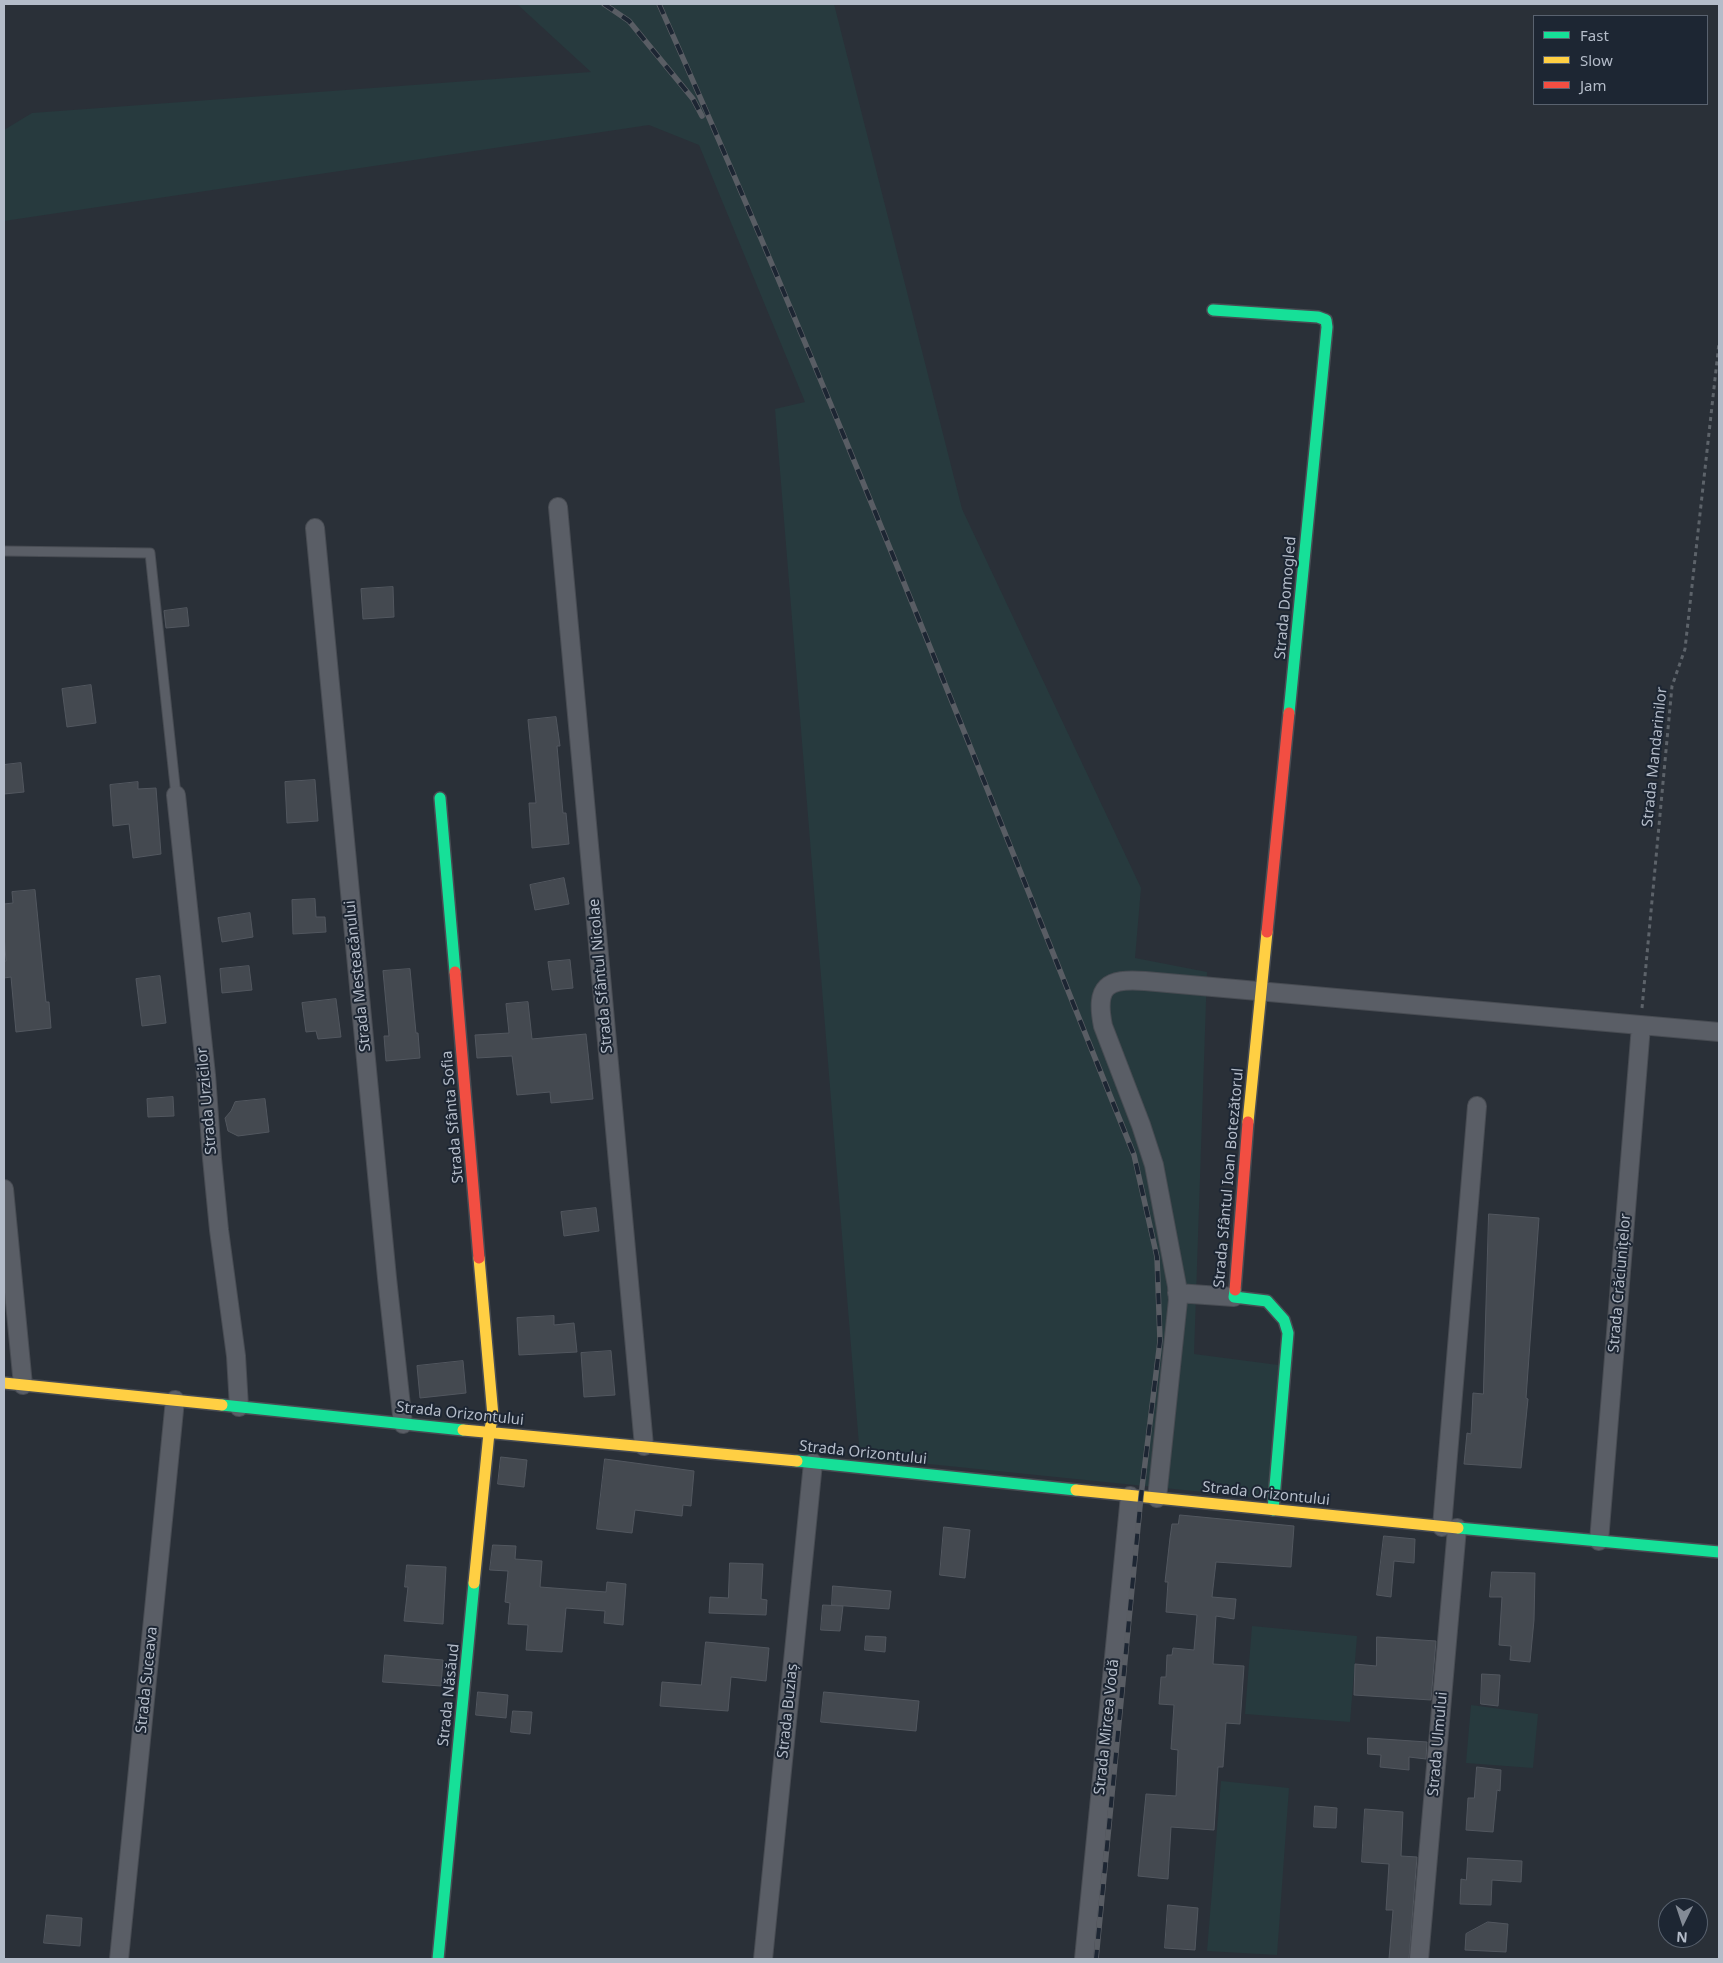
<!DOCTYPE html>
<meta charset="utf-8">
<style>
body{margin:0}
#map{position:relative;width:1723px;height:1963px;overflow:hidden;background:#2a3038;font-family:"Noto Sans",sans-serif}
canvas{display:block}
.frame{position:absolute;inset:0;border:5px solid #b4bcc9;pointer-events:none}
.legend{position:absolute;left:1533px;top:15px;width:175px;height:90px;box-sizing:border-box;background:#1d2633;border:1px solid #59626f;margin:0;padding:6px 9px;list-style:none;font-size:15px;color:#b4bcc9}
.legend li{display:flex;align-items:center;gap:10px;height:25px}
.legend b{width:25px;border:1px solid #59626f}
.north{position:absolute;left:1658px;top:1898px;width:50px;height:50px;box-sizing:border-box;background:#1d2633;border:1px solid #59626f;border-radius:50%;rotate:184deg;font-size:14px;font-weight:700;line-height:20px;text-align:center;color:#b4bcc9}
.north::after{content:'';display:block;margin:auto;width:18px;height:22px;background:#848b96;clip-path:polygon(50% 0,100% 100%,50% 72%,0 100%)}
</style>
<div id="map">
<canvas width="1723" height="1963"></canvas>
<div class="frame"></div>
<ul class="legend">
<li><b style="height:6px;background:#16e098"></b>Fast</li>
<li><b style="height:6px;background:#ffcf43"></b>Slow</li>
<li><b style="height:6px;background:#f24e42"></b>Jam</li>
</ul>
<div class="north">N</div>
</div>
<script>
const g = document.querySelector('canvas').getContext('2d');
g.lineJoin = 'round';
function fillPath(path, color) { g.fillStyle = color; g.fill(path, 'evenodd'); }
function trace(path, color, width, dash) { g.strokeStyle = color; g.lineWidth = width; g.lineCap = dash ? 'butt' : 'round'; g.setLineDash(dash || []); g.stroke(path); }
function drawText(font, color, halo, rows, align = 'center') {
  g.font = font + ' "Noto Sans",sans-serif'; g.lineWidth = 4; g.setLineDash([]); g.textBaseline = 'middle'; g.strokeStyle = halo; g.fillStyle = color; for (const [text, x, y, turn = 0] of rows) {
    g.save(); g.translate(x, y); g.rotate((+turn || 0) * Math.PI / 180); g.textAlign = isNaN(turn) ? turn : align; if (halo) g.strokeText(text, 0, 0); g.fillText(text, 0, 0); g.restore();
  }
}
fillPath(new Path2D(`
 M517,4h317l128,505 179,379 -6,70 72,14 -13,382 92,12 -14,133 -412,-42 -85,-1048 30,-7 -106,-257 -50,-20 -645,96v-91l28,-17 559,-41z
 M1252,1626l105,10 -7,86 -105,-8z
 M1471,1705l67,9 -5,54 -67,-5z
 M1221,1781l68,7 -12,167 -70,-4z`), '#273a3e');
const building = new Path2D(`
 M393,587l1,30 -31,2 -2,-30z
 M187,608l2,18 -23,2 -2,-17z
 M91,685l5,38 -29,4 -5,-38z
 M556,717l4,29h-3l6,67h3l3,31 -37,4 -3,-45h7l-8,-83z
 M21,763l3,29 -20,2v-29z
 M315,780l3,41 -31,2 -2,-41z
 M138,782v7l18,-1 5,66 -28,4 -4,-34 -16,2 -3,-41z
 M564,878l5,26 -34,6 -5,-25z
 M35,890l11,112h3l2,26 -35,4 -5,-55 -7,1v-17h2l-2,-27v-30l9,-1 -1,-11z
 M315,899l1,18h9l1,15 -33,2 -1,-34z
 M250,913l3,24 -31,5 -4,-24z
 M570,960l3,28 -21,2 -4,-28z
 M249,966l3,24 -30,3 -2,-24z
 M410,969l6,64h2l2,25 -34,3 -2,-25h5l-6,-65z
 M160,976l6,47 -24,3 -6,-47z
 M336,999l5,38 -23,2 -2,-8 -10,1 -4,-29z
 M528,1002l4,37 54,-5 7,65 -42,4 -1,-11 -33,3 -5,-39 -35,2 -2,-23 34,-2 -3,-29z
 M173,1097l1,19 -26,1 -1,-18z
 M265,1099l4,33 -31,4 -10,-5 -3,-13 6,-7 4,-9z
 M596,1208l3,23 -35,5 -3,-24z
 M1489,1214l50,4 -13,180 2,1 -7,69 -57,-4 3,-31 4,1 2,-41 10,1z
 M554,1316v9l20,-2 3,29 -58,3 -2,-37z
 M611,1351l4,44 -31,2 -3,-44z
 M463,1361l3,32 -46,5 -3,-32z
 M501,1457l26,3 -3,27 -26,-3z
 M605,1459l89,12 -3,35 -8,-1 -1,11 -47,-6 -3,23 -35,-4z
 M1180,1515l114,11 -3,41 -75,-5 -4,35 24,2 -2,20 -18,-3 -3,48 31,2 -4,58 -14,-1 -3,44h-5l-4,63 -43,-3 -3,52 -30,-3 8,-82 30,2 2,-46 -7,-1 3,-44 -15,-1 2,-27h5l1,-22h5l1,-7 21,2 3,-35 -31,-3 2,-30h-3l5,-44 2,-14h6z
 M944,1527l26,3 -5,48 -25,-3z
 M1384,1536l31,3 -1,24 -20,-2 -3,36 -14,-2z
 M493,1545l23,1 -1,13 27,2 -2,26 66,5 1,-10 19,2 -3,41 -19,-2 1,-12 -39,-3 -4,44 -36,-2 2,-25 -20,-1 2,-21 -5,-1 3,-31 -18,-1z
 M730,1563l33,1 -2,35 6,1 -1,15 -57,-2 1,-16 18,1z
 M407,1565l39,2 -3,57 -39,-3 4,-34h-3z
 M1492,1572l43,1 -1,47 -4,42 -20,-2 1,-14 -12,-1 3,-48h-12z
 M833,1586l58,5 -2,18 -57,-4z
 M823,1605l20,1 -3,25 -19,-1z
 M866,1636l20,1 -1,15 -20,-2z
 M1377,1637l59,4 -5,59 -77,-5 1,-31 21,2z
 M706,1642l63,6 -3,33 -35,-4 -3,34 -68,-5 2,-24 39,3z
 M385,1655l58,5 -2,26 -58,-4z
 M1482,1674l18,1 -2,31 -17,-2z
 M478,1692l30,3 -2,23 -30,-3z
 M824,1692l95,9 -3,30 -95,-9z
 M513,1711l19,1 -2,22 -19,-2z
 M1368,1738l59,4 -1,17 -17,-2v13l-29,-3 1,-12 -13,-1z
 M1477,1767l24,3 -1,21 -3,-1 -4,42 -27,-2 2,-32h6z
 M1315,1806l22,2 -1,20 -22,-1z
 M1365,1809l38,3 -2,44 16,1 -8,102h-20l4,-49h-7l3,-46 -27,-2z
 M1468,1858l54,3 -1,21 -29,-2 -1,25 -31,-1 1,-25 5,1z
 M1168,1905l30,3 -3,42 -30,-2z
 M47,1915l35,3 -2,28 -36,-3z
 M1488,1922l20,2 -2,28 -41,-2 1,-16z`);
fillPath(building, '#444950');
trace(building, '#52575f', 1);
const lane = new Path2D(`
 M4,551l146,2 26,242`);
const street = new Path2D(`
 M558,507l86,939
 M315,528l72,750 16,146
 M176,795l30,280 6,83 7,72 17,126 3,51
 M4,1189l19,196
 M1177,1293l57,4
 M1157,1498l21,-198 -1,-14 -23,-121 -13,-40 -38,-99c-8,-40 4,-48 42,-45l574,51
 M1442,1527l35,-421
 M1599,1541l42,-515
 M119,1959l56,-559
 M763,1959l50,-496
 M1084,1959l46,-463
 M1419,1959l38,-431`);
const fast = new Path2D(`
 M1213,310l105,7 8,3 1,7 -38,386
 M440,798l15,174
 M1235,1290l-1,7 33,4 17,19 4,13 -15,177
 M222,1405l241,25
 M797,1461l279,29
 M1458,1528l261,24
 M438,1959l36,-376`);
const slow = new Path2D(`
 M1248,1122l19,-190
 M4,1383l218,22
 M463,1430l334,31
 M1076,1490l382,38
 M474,1583l15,-150 4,-17 -14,-158`);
const jam = new Path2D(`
 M1267,932l22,-219
 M455,972l24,286
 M1235,1290l13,-168`);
trace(lane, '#484c53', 11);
trace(street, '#484c53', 20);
trace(fast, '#484c53', 14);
trace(slow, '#484c53', 14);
trace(jam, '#484c53', 14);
trace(new Path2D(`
 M1642,1008l30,-322 13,-37 34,-306`), '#5d636a', 3, [4, 4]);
trace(lane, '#5a5e66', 9);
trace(street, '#5a5e66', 18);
trace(fast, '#16e098', 11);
trace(slow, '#ffcf43', 11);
trace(jam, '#f24e42', 11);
const rail = new Path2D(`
 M604,4l25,17 64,78 9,17
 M659,4c169,379 320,766 475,1151l23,102 3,84 -19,155 -45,463`);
trace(rail, '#595d64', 5.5);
trace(rail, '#1d2633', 4, [11]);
drawText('15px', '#b4bcc9', '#1d2633', [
 ["Strada Domogled",1286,598,-85],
 ["Strada Mandarinilor",1655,757,-84],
 ["Strada Mesteacănului",358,976,-96],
 ["Strada Sfântul Nicolae",601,976,-95],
 ["Strada Urzicilor",207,1101,-95],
 ["Strada Sfânta Sofia",453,1117,-95],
 ["Strada Sfântul Ioan Botezătorul",1229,1178,-85],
 ["Strada Crăciunițelor",1620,1283,-85],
 ["Strada Orizontului",460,1414,6],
 ["Strada Orizontului",863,1453,6],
 ["Strada Orizontului",1266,1494,6],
 ["Strada Suceava",147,1680,-84],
 ["Strada Năsăud",449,1695,-84],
 ["Strada Buziaș",788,1711,-84],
 ["Strada Mircea Vodă",1107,1727,-84],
 ["Strada Ulmului",1438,1744,-85]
]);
</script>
